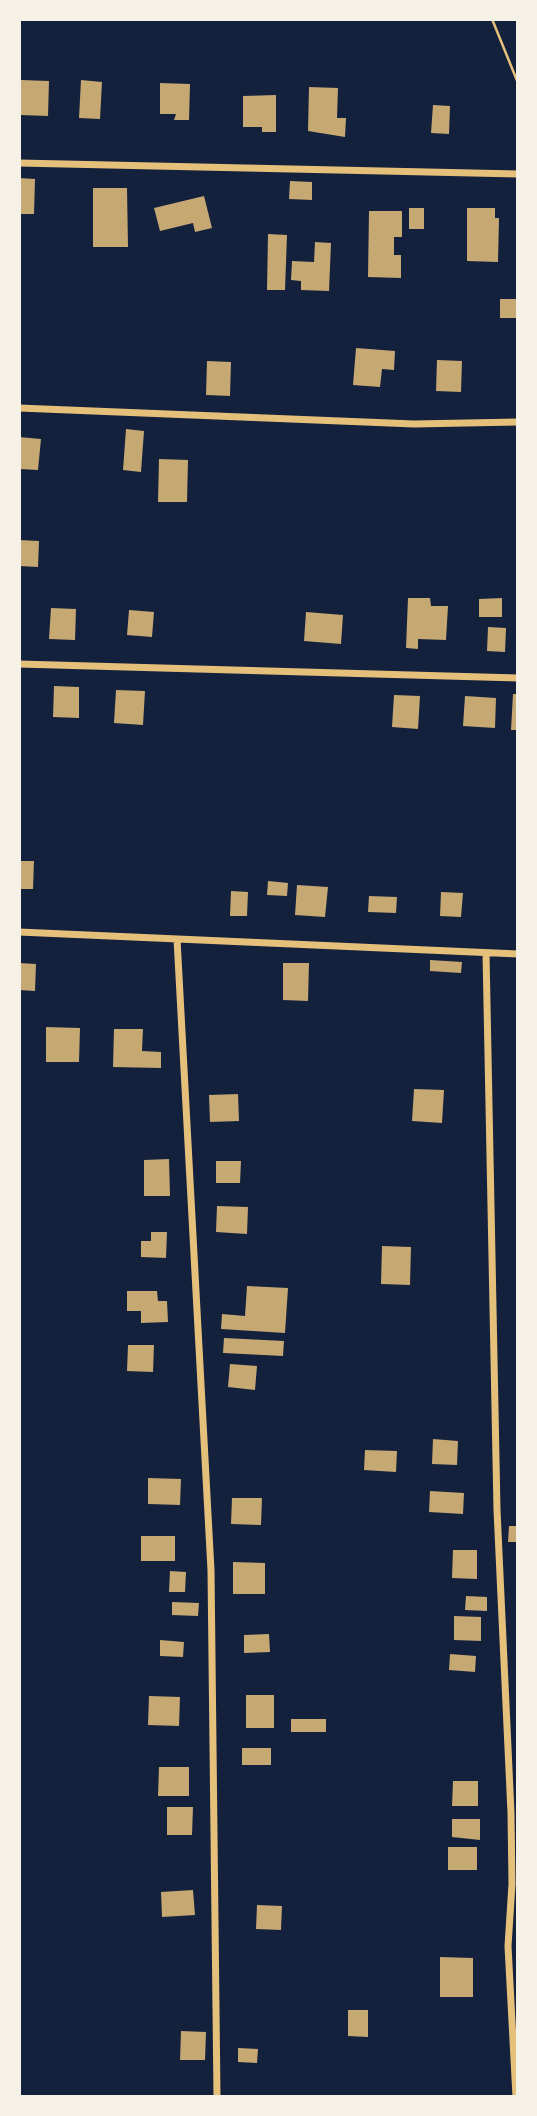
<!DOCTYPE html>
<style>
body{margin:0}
#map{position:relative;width:537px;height:2116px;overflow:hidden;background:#14213d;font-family:"IBM Plex Sans",sans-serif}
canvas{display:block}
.frame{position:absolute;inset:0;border:21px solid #f6f1e7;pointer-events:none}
</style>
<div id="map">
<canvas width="537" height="2116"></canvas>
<div class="frame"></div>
</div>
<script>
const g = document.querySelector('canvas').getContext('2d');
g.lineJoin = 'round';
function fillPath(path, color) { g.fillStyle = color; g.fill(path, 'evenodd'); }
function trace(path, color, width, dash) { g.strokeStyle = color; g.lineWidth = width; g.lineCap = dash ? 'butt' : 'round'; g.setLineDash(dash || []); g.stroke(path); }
fillPath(new Path2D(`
 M21,80l28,1 -1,35 -29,-1z
 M81,80l21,2 -2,37 -21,-1z
 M160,83l30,1 -1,36h-15l2,-6h-16z
 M309,87l29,1 -1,30h9l-1,19 -37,-6z
 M276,95v37h-14v-5h-19v-31z
 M433,105l17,1 -1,28 -18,-1z
 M19,178l16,1 -1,35h-15z
 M290,181l22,1v18l-23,-1z
 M93,188h34l1,59h-35z
 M204,196l8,32 -17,4 -2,-9 -33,8 -6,-23z
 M409,208h15v21h-15z
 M467,208h28v10h4l-1,44 -31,-1z
 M369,211h33v26h-8v18h7v23l-33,-1z
 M268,234l19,1 -2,55h-18z
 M315,242l16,1 -2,48 -28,-1v-9l-10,-1 1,-19 22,1z
 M500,299h18v19h-18z
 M356,348l39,3 -1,19 -12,-1 -2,18 -27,-2z
 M437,360l25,1 -1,31 -25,-1z
 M207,361l24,1 -1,34 -24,-1z
 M126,429l18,2 -3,41 -18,-2z
 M19,437l22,2 -3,31 -19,-1z
 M159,459l29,1 -1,42h-29z
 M19,540l20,1 -1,26 -19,-1z
 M408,598h22l1,8h17l-2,34 -28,-1v10l-12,-1z
 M502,598v19h-23v-18z
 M51,608l25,1 -1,31 -26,-1z
 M129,610l25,2 -2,25 -25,-2z
 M306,612l37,3 -2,29 -37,-3z
 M488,627l18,1 -1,24 -18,-1z
 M54,686l25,1v31l-26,-1z
 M116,690l29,1 -2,34 -29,-2z
 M513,694h5v36h-7z
 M394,695l26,1 -2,33 -26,-2z
 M465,696l31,2 -1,30 -32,-2z
 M19,861h15l-1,28h-14z
 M268,881l20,2 -1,13 -20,-1z
 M297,885l31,2 -3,30 -30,-2z
 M231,891l17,1 -1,24h-17z
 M441,892l22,1 -2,24 -21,-1z
 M369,896l28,1 -1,16 -28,-1z
 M430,960l32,2 -1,11 -31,-2z
 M19,963l17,1 -1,27 -16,-1z
 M283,963h26l-1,38 -25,-1z
 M46,1027l34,1 -1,34h-33z
 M114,1029h29l-1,22 19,1v16l-48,-1z
 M414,1089l30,1 -2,33 -30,-2z
 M238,1094l1,27 -29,1 -1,-27z
 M169,1159l1,37h-26v-36z
 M216,1161h25l-1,22h-24z
 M217,1206l31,1 -1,27 -31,-2z
 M151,1232h16l-1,26 -25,-1v-16h10z
 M382,1246l29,1 -1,38 -29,-1z
 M247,1286l41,2 -3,45 -64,-4 1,-15 23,2z
 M127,1291h30l1,10h9l1,21 -27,1v-12h-14z
 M224,1338l60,3 -1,15 -60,-3z
 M128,1345h26l-1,27 -26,-1z
 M230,1364l27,2 -2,24 -27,-3z
 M433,1439l25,2 -1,24 -25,-1z
 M365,1450l32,1 -1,21 -32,-2z
 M148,1478l33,1 -1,26 -32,-1z
 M430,1491l34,2 -1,21 -34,-2z
 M232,1498h30l-1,27 -30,-1z
 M509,1526h9v16h-10z
 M141,1536h34v25h-34z
 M453,1550h24v29l-25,-1z
 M233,1562l32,1v31h-32z
 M170,1571l16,1 -1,20h-16z
 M466,1596l21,1v14l-22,-1z
 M172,1602l27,1 -1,13 -26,-1z
 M454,1616l27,1v24l-27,-1z
 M269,1634l1,18 -26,1v-18z
 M160,1640l24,2 -1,15 -23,-1z
 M450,1654l26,2 -1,16 -26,-2z
 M246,1695h28v33h-28z
 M149,1696l31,1 -1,29 -31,-1z
 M291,1719h35v13h-35z
 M242,1748h29v17h-29z
 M159,1767h30v29h-31z
 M453,1781h25v25h-26z
 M167,1807h26l-1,28h-25z
 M452,1819h28v21l-28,-3z
 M448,1847h29v23h-29z
 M193,1890l2,25 -33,2 -1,-25z
 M257,1905l25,1 -1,24 -25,-1z
 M440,1957l33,1v39h-33z
 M348,2010h20v27l-20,-1z
 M181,2031l25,1 -1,28h-25z
 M238,2048l20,1 -1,14 -19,-1z`), '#c6a872');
trace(new Path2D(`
 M492,19l26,64`), '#e5c07b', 2.5);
trace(new Path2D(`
 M19,163l499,11
 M19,408l395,16 104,-2
 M19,664l499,14
 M19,932l499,22
 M177,939l34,631 6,527
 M486,953l11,557 14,303 1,71 -4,62 8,151`), '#e5c07b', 7);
</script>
